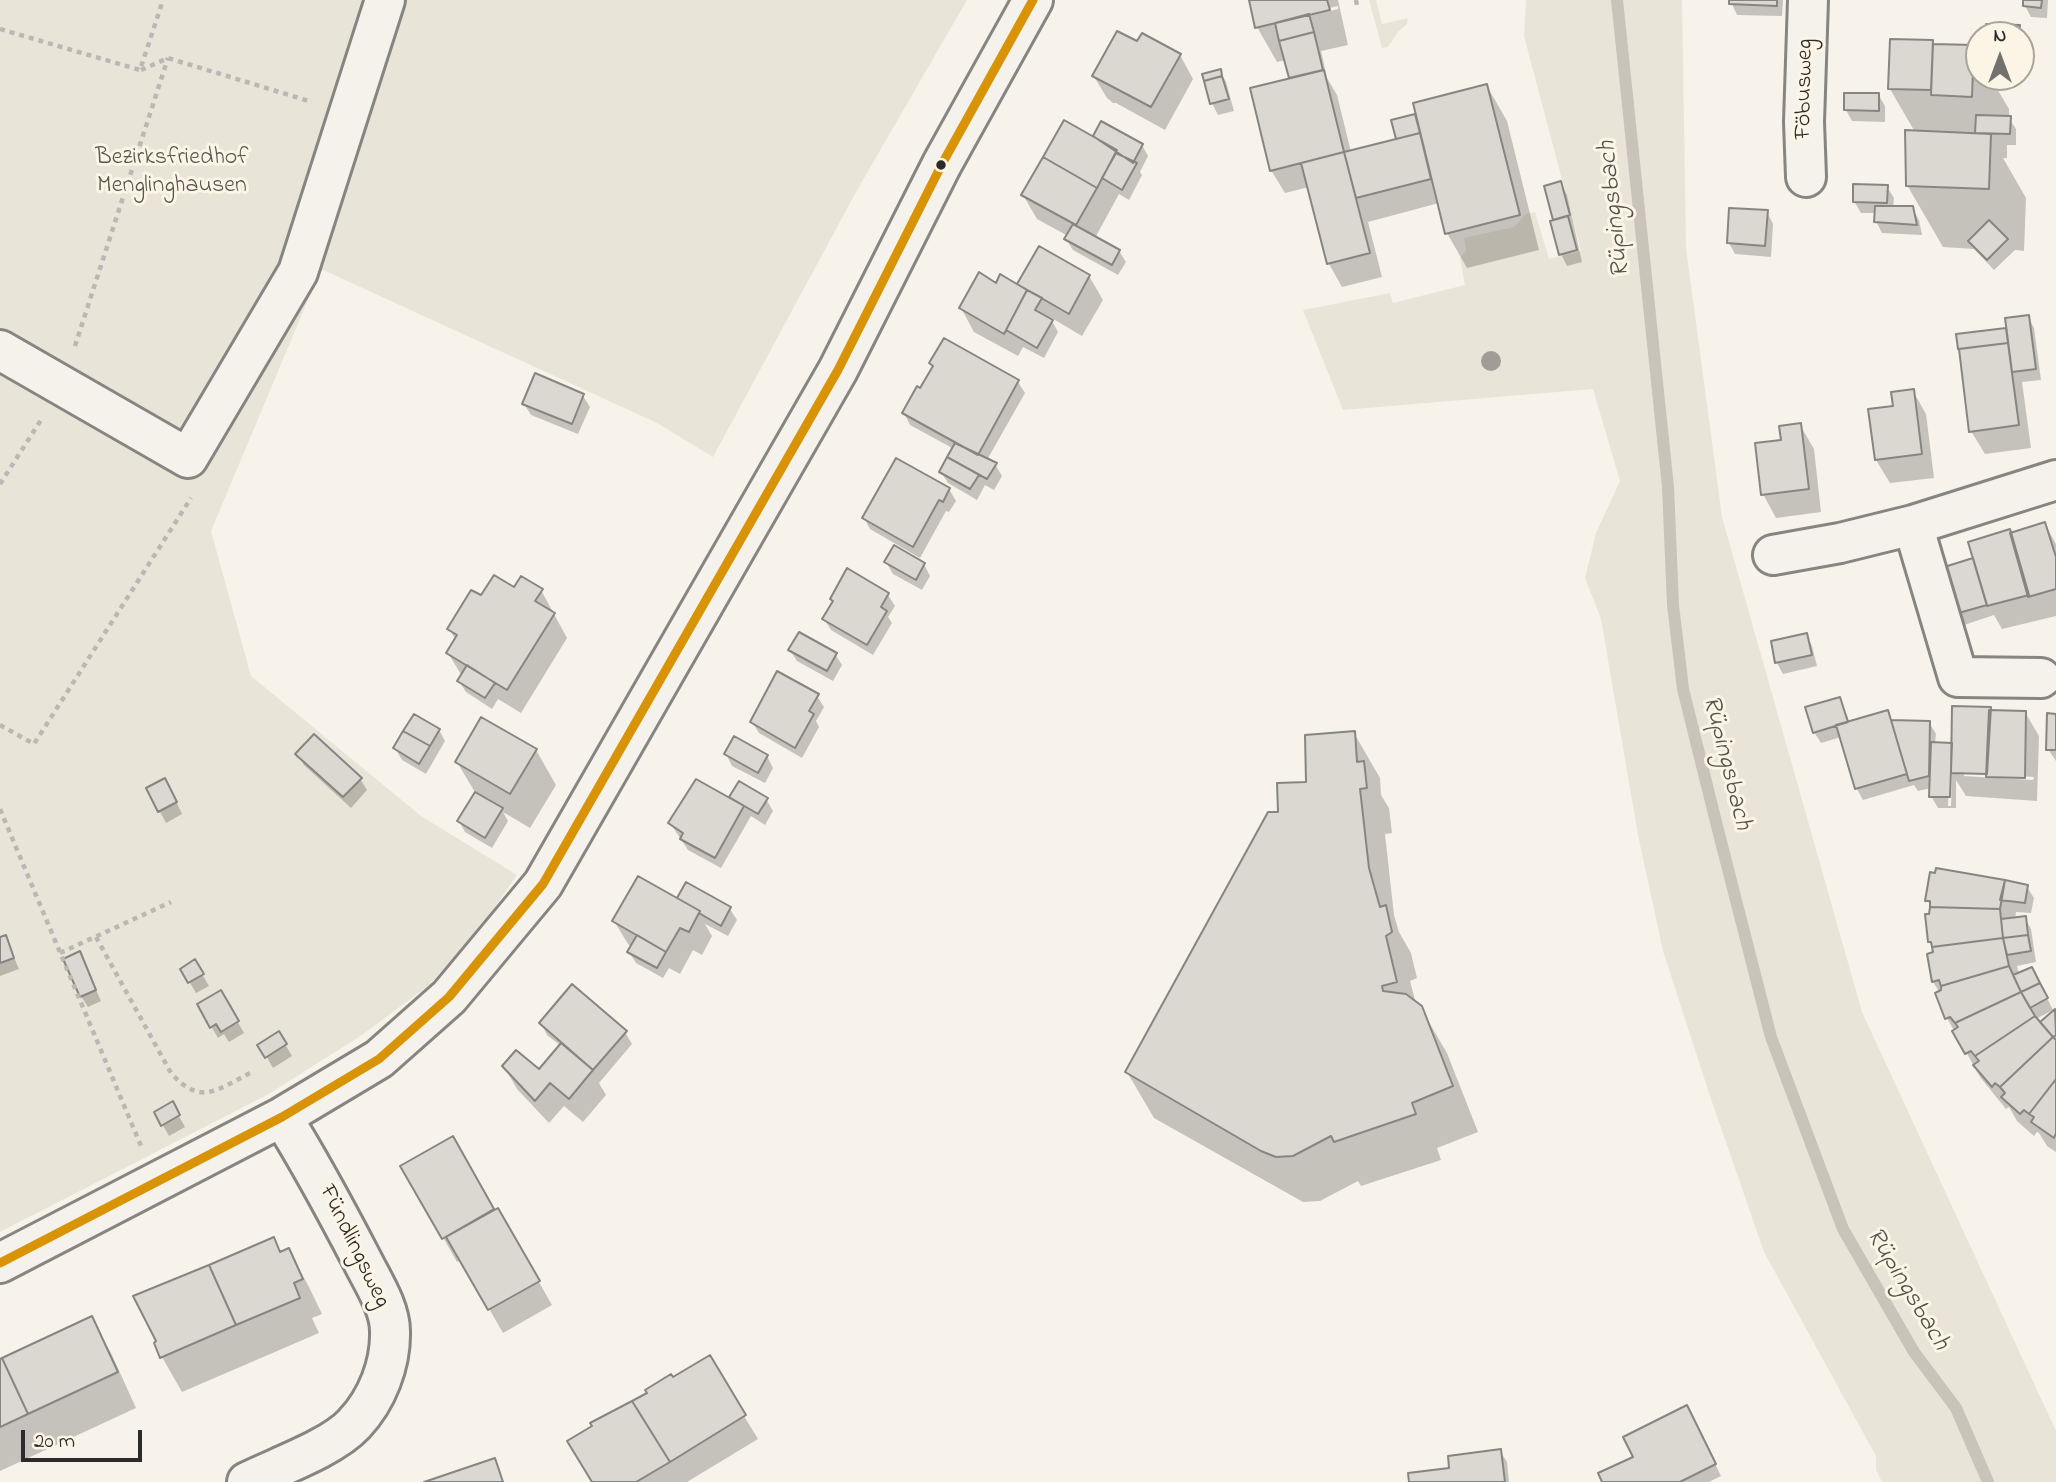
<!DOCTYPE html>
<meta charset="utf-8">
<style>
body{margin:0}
#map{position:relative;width:2056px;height:1482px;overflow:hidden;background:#f7f3ea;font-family:"Indie Flower",sans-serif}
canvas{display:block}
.north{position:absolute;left:1965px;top:21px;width:70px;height:70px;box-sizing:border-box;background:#fcf5e5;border:2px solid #a8a49b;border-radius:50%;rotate:0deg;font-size:19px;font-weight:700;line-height:28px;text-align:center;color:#2b2b2b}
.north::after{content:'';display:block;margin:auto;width:24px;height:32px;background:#72716e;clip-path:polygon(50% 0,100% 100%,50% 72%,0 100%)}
.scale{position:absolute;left:21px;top:1430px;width:121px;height:32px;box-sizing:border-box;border:4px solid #2b2b2b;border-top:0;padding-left:9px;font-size:21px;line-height:24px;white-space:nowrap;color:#2b2b2b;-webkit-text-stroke:5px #fcf5e5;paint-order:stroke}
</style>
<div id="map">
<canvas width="2056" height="1482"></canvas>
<div class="north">N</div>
<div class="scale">20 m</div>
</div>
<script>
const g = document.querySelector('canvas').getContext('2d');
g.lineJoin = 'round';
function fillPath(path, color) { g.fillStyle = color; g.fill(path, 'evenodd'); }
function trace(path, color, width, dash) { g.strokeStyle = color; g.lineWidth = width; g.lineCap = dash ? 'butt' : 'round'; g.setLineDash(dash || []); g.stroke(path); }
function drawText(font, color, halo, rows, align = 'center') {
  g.font = font + ' "Indie Flower",sans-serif'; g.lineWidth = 6; g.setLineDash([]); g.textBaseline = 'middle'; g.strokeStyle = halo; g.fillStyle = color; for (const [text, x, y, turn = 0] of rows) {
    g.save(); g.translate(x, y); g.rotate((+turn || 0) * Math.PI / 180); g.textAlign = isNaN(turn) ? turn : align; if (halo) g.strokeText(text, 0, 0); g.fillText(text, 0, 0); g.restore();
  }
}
fillPath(new Path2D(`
 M0,0h967l-111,192 -143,265 -56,-34 -336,-154 -110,262 40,145 170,140 96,59 -38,55 -51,56 -66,49 -95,60 -267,137z
 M1369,0h7l6,24 26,-6 -1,6 -9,8 -10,15 -6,1z
 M1526,0h156l4,248 36,269 140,495 194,419v51h-174l-6,-12v-14l-112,-204 -55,-159 -46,-142 -25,-116 -37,-216 -16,-41 11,-45 24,-52 -27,-92 -250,21 -40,-100 87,-17 3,10 72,-18 -5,-27 6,-7 -2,-13 50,-11 12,-13 9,-2 14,47 32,-8 -57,-215z`), '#e9e4d8');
fillPath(new Path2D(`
 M1251,0h87l10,45 -27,6 6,27 10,17 14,57 47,-12 -5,-19 22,-5 3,7 69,-37 20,35 32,129 -72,18 -20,-35 -8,-30 -71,19 14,55 -40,10 -13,-23 -20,-77 -24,6 -14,-23 21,-91 -6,-19 -9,2 -20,-35zM1338,6v3l-29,7 -2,-3z
 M1730,0h53l-1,16 -45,-1z
 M2025,0h23l-1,18 -16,-1 -6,-11z
 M2019,27l6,11v13h-4v-16h-34z
 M1932,42l2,4 39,1 6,11v19h11l19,32v9l7,11v16h-9v13h-4l23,40 -2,53 -9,-1 -21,20 -20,-21 -31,-2 -36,-62 8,-53 -25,-43z
 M1138,44l42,11 13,24 -28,51 -49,-27h-3l-6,-5 -14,-23z
 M1220,71l6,11 8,29 -16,4 -6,-12z
 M1878,94l7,12v16l-33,-1 -6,-11z
 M1095,136l47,9 6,11 -8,16 2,3 -13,25 -10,-6 -24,44 24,13 7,11 -8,13 -45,-25 -7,-11 2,-3 -31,-17 -14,-24 75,-54z
 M1561,183l6,12 15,67 -15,4 -6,-12 -15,-67z
 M1887,187l7,11 -1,10h19l7,12 3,15 -40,-2 -6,-12v-8h-15l-7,-12z
 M1767,212l6,12 -2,33 -36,-3 -6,-11z
 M1039,249l50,27 14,24 -21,36 -32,-19 8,15 -14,26 -21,-11 -5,9 -44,-24 -13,-24 35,-23 22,1z
 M2028,317l6,11 7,52 -19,2 9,66 -46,6 -14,-23 -13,-96 50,-6zM2016,340l1,3 -55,8v-4z
 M931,363l87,19 7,11 -38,67 8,4 7,12 -8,14 -9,-5 -8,15 -29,-17 -7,-11 13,-23 -44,-24 -6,-12 17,-22 13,-23z
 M1913,391l13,23 8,64 -44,5 -14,-23 -6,-49 25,-4z
 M583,396l7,11 -12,27 -47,-19 -7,-11z
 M1800,425l14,24 7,63 -45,6 -13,-24 20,-52z
 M949,489l7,12 -7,11 -3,-1 -26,47 -50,-29 -6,-11z
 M2045,524l11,20v72l-54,13 -8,-14 -30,10 -7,-12 54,-79z
 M886,562l38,2 6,12 -8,14 -29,-16z
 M515,590h26l26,48 -46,75 -23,-14 -6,10 -26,-17 -7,-11 3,-5 -14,-23 8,-13 -7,-11 33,-31z
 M888,595l7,11 -7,11 4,6 -19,32 -42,-25 -7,-11 10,-16 -2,-4z
 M1806,635l6,11 5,20 -34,8 -6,-11 -4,-21z
 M790,650l45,4 7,11 -9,16 -36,-20z
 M817,696l7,11 -8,14 3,6 -17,31 -43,-25 -7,-11z
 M1840,699l10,24 37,-11 6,10h36l7,12 -1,10 18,1 38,-33h34l14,24 -2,65 -71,-5 -10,-16v28h-18l-7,-12v-8l-13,3 -4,-6 -51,15 -6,-11 -16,-52 -20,6 -7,-11zM1950,747h3l-2,59h-3zM1964,772l70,5 -1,3 -69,-4z
 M2056,715v46l-8,-12z
 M439,730l6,11 -19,33 -24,-14 -7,-12z
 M1354,733l26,45 1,17 8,13 3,25 -7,1 9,81 5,17 12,21 6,25 -7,3 6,23 4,3 27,46 31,79 -41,16 4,12 -80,26 -3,-5 -38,20 -17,1 -149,-84 -27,-46 153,-258z
 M536,750l20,35 -26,43 -27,-16 5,9 -16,27 -27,-16 -6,-11 17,-27 -19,-32z
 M298,754l62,25 7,11 -16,18 -47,-43z
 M726,754l41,2 6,12 -8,15 -33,-17z
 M739,784l27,15 7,12 -8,14 -14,-9 -30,52 -33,-18 -18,-27 60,-23z
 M148,789l23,2 11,23 -16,9z
 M687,885l43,24 7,11 -9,16 -23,-12 7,12 -10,19 -9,-5 -13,24 -11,-6 -6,10 -27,-15 -7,-11 3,-5 -4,-3 -14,-23 64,-21z
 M2027,887l7,11 -3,15 -15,-1 -1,7 10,-1 6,11 5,33 -19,4 2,8 19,6 15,30 -17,9 4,5 15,-12 1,1v139l-9,-6 -8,-13 -2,-1 -3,4 -17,-15 -8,-14 -3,2 -26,-32 -33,-59 -10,-24 3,-1 -7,-11 2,-31 -6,-9 2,-35 -4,-7z
 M5,937l14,32 -19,7v-37z
 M195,962l14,24 -13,7 -14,-24z
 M85,965l16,36 -13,6 -7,-11z
 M221,993l23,40 -15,9 -5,-8 -6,4 -19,-33z
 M541,1023l84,9 7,12 -33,39 7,12 -23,27 -19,-16 -15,17 -32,-34 -13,-23 35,6 22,-26 -14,-11z
 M279,1034l13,22 -19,12 -13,-23z
 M172,1104l13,23 -16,9 -13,-23z
 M453,1139l41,72 4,-1 54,95 -49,28 -42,-73 -4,2 -54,-95z
 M273,1239l8,14 7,-3 20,35 14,29 -10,4 7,15 -137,59 -20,-35z
 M91,1319l20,34 25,55 -136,63v-110z
 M744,1416l14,23 -71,43h-94z
 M1693,1419l28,57 -12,6h-105l31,-25z
 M1500,1451l7,11 2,20h-98z`), '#0003');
trace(new Path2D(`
 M1617,0l51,487 5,118 10,84 35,141 53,207 72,192 71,123 42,56 32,74`), '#c8c4ba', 12);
const building = new Path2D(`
 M1249,0h78l3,10 -75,18z
 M1729,0h48v6l-48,-2z
 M2023,0h19l-1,8 -18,-2z
 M1309,14l5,18 -35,9 -4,-18z
 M1986,24l34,1 -1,10h-34z
 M1117,31l20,10 5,-8 39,21 -30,53 -59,-31z
 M1314,32l9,38 -34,8 -10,-37z
 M1890,39l43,1 -2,50 -43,-1z
 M1933,44l41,1 -2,52 -41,-2z
 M1221,69l1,7 -18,5 -2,-7z
 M1324,70l20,82 -74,19 -20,-83z
 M1222,76l7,23 -19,5 -6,-23z
 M1487,84l33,131 -75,19 -32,-131z
 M1844,93h35v18l-35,-1z
 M1415,114l5,19 -24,6 -5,-19z
 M1976,115l35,1 -1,18 -35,-1z
 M1064,120l53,30 -20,38 -54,-31z
 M1101,121l42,23 -10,19 -40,-27z
 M1905,130l86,4 -2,55 -83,-3z
 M1420,133l11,46 -75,19 -12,-46z
 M1344,152l26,101 -43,11 -26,-101z
 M1116,153l21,10 -15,27 -20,-12z
 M1043,157l54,31 -21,37 -55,-30z
 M1561,181l9,34 -17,5 -9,-34z
 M1853,184l35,1 -1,18 -34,-1z
 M1875,206h38l4,19 -43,-3z
 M1729,208l39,2 -3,36 -38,-3z
 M1568,216l9,34 -18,5 -9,-34z
 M1989,220l19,19 -21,21 -19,-19z
 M1073,224l47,26 -8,15 -48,-26z
 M1039,246l51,29 -21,39 -52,-30z
 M979,272l17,11 4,-9 27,16 -23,44 -45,-26z
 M1027,290l15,8 -7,12 18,10 -16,28 -31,-18z
 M2029,315l7,54 -24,3 -7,-54z
 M2006,328l2,15 -50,6 -2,-15z
 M944,338l75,42 -41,75 -76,-42 15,-27 3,2 13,-22 -4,-3z
 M2008,343l11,82 -50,7 -10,-83z
 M535,373l49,21 -12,30 -50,-20z
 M1914,389l8,65 -47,6 -7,-51 25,-3 -2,-14z
 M1801,423l8,66 -48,6 -6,-52 26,-3 -2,-14z
 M955,443l42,20 -10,16 -40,-22z
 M947,457l32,18 -9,14 -31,-17z
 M896,458l54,30 -7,14 -4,-2 -26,47 -51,-29z
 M2045,522l11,35v32l-28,8 -18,-64z
 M2010,529l19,66 -42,11 -19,-64z
 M894,545l31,18 -9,17 -32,-18z
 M1973,558l14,47 -32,9 -14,-46z
 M847,568l42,25 -8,14 6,4 -20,34 -45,-26 11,-18 -3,-2z
 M494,575l20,12 7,-11 22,13 -8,12 20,12 -48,77 -61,-37 11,-18 -10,-6 24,-39 10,5z
 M799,632l38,21 -10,18 -39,-21z
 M1807,633l5,22 -37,8 -4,-22z
 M467,665l28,18 -10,15 -28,-17z
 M777,671l42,23 -10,17 5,3 -19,34 -45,-26z
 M1840,697l8,25 -35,11 -8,-26z
 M1952,706l39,1 -4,67 -36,-1z
 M1888,710l19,64 -52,15 -19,-64z
 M1989,710l37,1 -1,67 -39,-1z
 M2047,713l9,1v36h-10z
 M414,714l26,15 -10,17 -27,-15z
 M481,717l56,32 -27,45 -55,-32z
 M1891,720l39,1 -1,55 -20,5z
 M403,731l27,15 -11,18 -26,-16z
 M1355,731l2,31 7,-1 3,27 -7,1 9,79 11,39 6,-2 6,27 -6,4 11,46 -15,4 1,5 23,3 16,12 31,80 -41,17 4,11 -82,28 -3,-6 -38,20 -17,1 -15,-6 -136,-79 143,-260h10l-1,-29 29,-1 -1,-47z
 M314,734l48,44 -19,19 -48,-43z
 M734,736l34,19 -10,18 -34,-19z
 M1931,742l21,1 -2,54h-21z
 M165,778l12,24 -19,10 -12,-24z
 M696,779l48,27 -29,52 -35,-19 3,-6 -15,-10z
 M739,781l29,17 -10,16 -29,-17z
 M475,792l28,16 -18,30 -28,-17z
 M1936,868l69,12 -5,29 -70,-2v-6h-5l5,-29 5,1z
 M638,876l62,35 -11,21 -9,-4 -14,24 -54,-31z
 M2005,880l23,5 -3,18 -25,-3z
 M686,882l45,25 -10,19 -22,-13 1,-2 -23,-13z
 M1930,907l70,2 3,29 -71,9 -1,-5h-3l-3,-28h4z
 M2026,916l2,19 -25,3 -2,-19z
 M6,935l8,23 -14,5v-26z
 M637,935l29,17 -9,16 -30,-16z
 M2028,935l3,16 -24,4 -4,-17z
 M2003,938l6,28 -68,20 -2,-6 -7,2 -5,-28 6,-2 -1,-5z
 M80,951l16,39 -16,7 -17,-38z
 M195,959l9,15 -16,9 -8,-14z
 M2009,966l12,26 -66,31 -5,-6 -5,2 -10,-26 6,-3v-4z
 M2032,967l8,16 -19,9 -8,-17z
 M2040,983l8,15 -18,10 -9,-16z
 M572,984l55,47 -34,39 -54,-47z
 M221,990l18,31 -18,11 -5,-8 -6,4 -13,-24z
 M2021,992l14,24 -60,40 -4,-5 -6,3 -13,-23 6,-4 -3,-4z
 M2055,1009l1,26 -3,2 -13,-15z
 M2035,1016l18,21 -53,50 -5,-4 -3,4 -19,-22 6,-4 -4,-5z
 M279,1031l8,13 -22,14 -8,-13z
 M2053,1037l3,3v39l-27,35 -5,-4 -4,4 -19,-17 4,-4 -5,-6z
 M561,1043l32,27 -24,29 -19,-16 -15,18 -33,-35 14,-16 23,19z
 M2056,1079v54l-2,5 -23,-16 3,-5 -5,-3z
 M173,1101l7,14 -19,11 -7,-14z
 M453,1136l41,73 -52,30 -42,-73z
 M498,1208l42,73 -52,29 -42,-73z
 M274,1237l6,15 9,-4 14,31 -9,4 6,15 -64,27 -27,-60z
 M209,1265l27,60 -76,33 -6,-15 2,-2 -23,-45z
 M92,1316l26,56 -90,42 -26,-56z
 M710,1355l36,60 -76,47 -38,-61 15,-8 -2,-3 26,-16 2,3z
 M2,1358l26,56 -28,13v-68z
 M632,1401l38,61 -34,20h-44l-25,-41 25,-15 -2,-3z
 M1687,1405l29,59 -36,18h-78l-4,-9 35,-16 -10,-20z
 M1501,1449l4,33h-96l-1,-9 41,-5 -1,-12z
 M495,1458l8,24h-79l3,-1z`);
fillPath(building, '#dad8d1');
trace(building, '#878581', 2);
const minor = new Path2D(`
 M1806,177l-2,-55 4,-122
 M0,350l188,108 110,-186 87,-272
 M1913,525l45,152 83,1
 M1773,555l67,-12 73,-18 143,-45
 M0,1263l282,-146 97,-58 70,-62 94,-113 295,-514 104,-206 91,-164
 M247,1482c30,-15 85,-34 107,-58 23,-24 37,-60 36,-93 0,-23 -17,-49 -27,-69 -26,-50 -51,-97 -81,-145`);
trace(minor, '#878581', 44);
trace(new Path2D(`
 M1356,0l1,6
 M0,29l140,41 23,-70
 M141,70l27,-12 144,44
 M75,346l93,-288
 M0,484l41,-64
 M0,725l34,19 157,-246
 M0,809l141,337
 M96,937l75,136c30,34 47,16 81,-1
 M60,953l111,-51`), '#bbb8b4', 4.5, [5, 5]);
trace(minor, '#f5f2ec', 38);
trace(new Path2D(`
 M0,1263l282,-146 97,-58 70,-62 94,-113 295,-514 104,-206 91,-164`), '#d89406', 9);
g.fillStyle = '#a09d97';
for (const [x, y] of [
 [1491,361]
]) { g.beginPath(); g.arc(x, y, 10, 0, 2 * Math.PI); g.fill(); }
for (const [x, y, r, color] of [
 [941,165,6,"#2b2b2b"]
]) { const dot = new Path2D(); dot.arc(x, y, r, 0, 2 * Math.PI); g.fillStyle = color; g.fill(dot); trace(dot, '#fcf5e5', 2.5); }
drawText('24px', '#2b2b2b', '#fcf5e5', [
 ["Föbusweg",1806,89,-89],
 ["Fündlingsweg",353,1247,64]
]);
drawText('24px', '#585653', '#fcf5e5', [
 ["Bezirksfriedhof",172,159],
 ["Menglinghausen",172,187]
]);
drawText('italic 26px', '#545350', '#fcf5e5', [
 ["Rüpingsbach",1616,209,-96],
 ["Rüpingsbach",1725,763,76],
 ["Rüpingsbach",1906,1290,59]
]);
</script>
